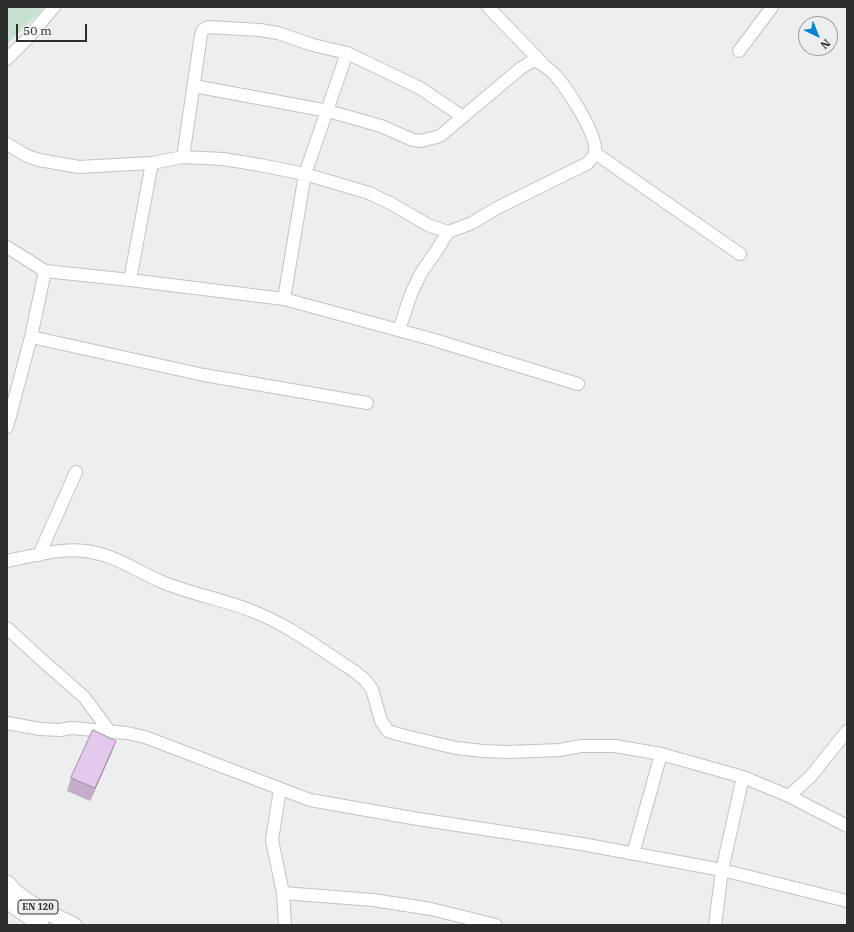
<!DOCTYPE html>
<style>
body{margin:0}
#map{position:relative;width:854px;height:932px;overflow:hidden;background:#edeeef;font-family:"IBM Plex Serif",serif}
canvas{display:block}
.frame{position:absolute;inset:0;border:8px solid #2d2e2e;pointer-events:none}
.north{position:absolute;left:798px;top:16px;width:40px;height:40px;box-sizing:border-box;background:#edeeef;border:1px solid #a0a1a2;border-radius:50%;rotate:137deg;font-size:11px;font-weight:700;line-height:16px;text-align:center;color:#2d2e2e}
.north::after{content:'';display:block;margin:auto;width:14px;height:18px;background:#0287ce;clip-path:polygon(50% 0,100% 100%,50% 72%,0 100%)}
.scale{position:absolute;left:16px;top:24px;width:71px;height:18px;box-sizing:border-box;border:2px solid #2d2e2e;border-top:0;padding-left:5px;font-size:12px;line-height:14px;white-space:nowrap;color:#2d2e2e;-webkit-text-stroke:3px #edeeef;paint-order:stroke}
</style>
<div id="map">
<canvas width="854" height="932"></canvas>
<div class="frame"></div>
<div class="north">N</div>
<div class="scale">50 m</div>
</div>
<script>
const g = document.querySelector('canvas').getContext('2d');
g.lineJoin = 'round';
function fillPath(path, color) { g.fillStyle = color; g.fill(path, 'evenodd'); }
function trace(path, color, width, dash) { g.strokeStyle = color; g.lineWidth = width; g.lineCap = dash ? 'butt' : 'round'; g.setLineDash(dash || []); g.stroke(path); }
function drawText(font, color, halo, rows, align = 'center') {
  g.font = font + ' "IBM Plex Serif",serif'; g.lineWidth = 3; g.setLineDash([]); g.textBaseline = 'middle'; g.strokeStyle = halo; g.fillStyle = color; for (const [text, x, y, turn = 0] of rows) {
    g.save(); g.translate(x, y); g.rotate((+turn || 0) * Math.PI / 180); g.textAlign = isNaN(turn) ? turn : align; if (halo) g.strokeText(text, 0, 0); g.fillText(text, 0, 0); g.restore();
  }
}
fillPath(new Path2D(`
 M7,7h36l-3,5 -33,32z`), '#c6e3d1');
const minor = new Path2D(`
 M488,7l55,57
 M739,51l33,-44
 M7,59l20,-20 27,-32
 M7,144l20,12 12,4 40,7 73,-4 31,-6 40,2 37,6 45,9 64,19 23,11 36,21 20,7 24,-9 25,-15 91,-45c2,-3 6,-7 7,-10 3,-18 -27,-63 -39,-77 -6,-7 -14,-12 -22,-16l-13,8 -81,68 -19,5 -8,-1 -32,-14 -53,-15 -134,-25
 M595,153l145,101
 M183,157l18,-122 2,-5 5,-3 52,3 18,3 35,12 34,8 73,35 43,29
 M7,247l38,24 85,9 154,19 147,40 147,45
 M130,280l22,-117
 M284,299l21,-125 42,-121
 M399,330l12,-36 10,-21 16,-23 11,-18
 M31,337l173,38 163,28
 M7,427l24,-90 14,-66
 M39,555l37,-83
 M7,561c25,-5 52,-13 78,-10 28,3 50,19 75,30 29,13 63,18 92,30 37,14 69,39 102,60l10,8 8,10 9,32 7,10 13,4 55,13 27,3 26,1 51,-2 21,-4h34l46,8 82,23 46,19 58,30
 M7,628l36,33 41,36 26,35
 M7,723l33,6 20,1 12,-2 55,5 18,4 165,63 108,19 164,25 140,26 125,31
 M280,789l-8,51 11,53 2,32
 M789,796l22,-20 36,-45
 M633,854l28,-100
 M283,893l90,7 58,9 65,16
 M715,925l7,-55 21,-93`);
const major = new Path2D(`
 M7,883c15,19 45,32 67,42
 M7,901l34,24`);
trace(minor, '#c3c3c5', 14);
trace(major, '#c3c3c5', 17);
trace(minor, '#fff', 12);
trace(major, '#fff', 15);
fillPath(new Path2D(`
 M116,741l-5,13 -21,47 -23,-10 4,-13z`), '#c4adcb');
fillPath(new Path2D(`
 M116,741l-5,13 -21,47 5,-13z`), '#a08da5');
const building = new Path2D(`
 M93,730l23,11 -21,47 -24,-10z`);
fillPath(building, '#e4c9ec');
trace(building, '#a08da5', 1);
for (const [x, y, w] of [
 [38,907,40]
]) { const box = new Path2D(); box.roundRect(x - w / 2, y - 7, w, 14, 3); g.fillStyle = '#edeeef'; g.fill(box); trace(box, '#2d2e2e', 1); }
drawText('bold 9px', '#2d2e2e', null, [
 ["EN 120",38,907]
]);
</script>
